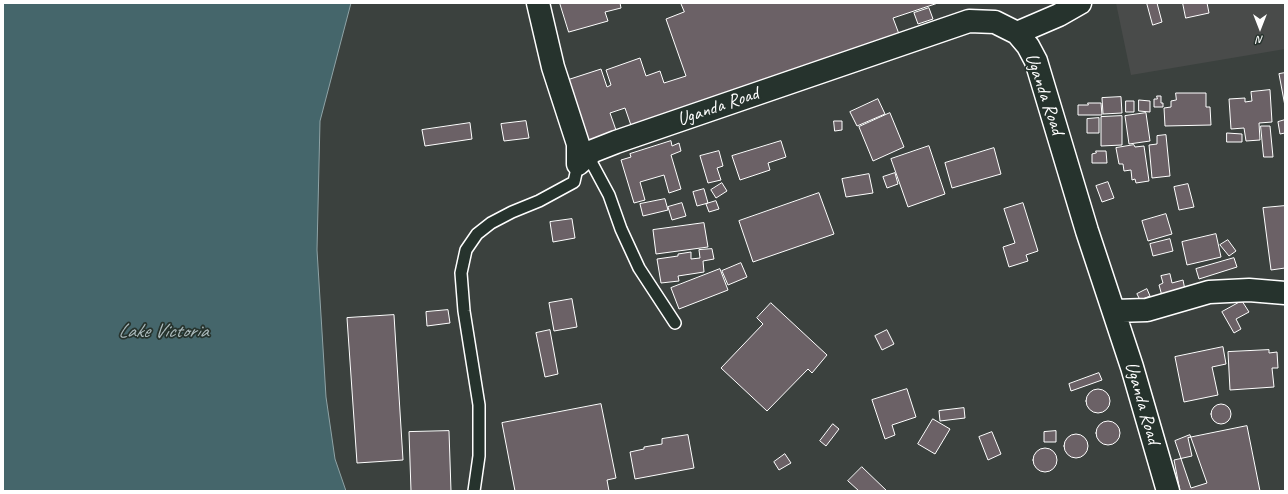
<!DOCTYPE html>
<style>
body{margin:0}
#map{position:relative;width:1288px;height:494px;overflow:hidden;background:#3b413e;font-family:Caveat,sans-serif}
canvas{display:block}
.frame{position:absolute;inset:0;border:4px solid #fff;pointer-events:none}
.north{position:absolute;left:1240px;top:8px;width:40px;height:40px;-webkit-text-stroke:3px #26332d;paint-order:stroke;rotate:180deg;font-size:11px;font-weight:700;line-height:16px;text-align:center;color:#fff}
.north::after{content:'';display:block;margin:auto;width:14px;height:18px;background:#fff;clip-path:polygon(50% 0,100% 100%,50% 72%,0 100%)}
</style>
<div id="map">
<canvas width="1288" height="494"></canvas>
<div class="frame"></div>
<div class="north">N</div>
</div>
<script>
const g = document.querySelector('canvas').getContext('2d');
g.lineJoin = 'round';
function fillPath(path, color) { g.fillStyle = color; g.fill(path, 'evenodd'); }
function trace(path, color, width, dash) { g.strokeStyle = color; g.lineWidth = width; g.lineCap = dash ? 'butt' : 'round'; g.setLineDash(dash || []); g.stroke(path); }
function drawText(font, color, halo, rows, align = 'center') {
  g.font = font + ' Caveat,sans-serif'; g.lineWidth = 3.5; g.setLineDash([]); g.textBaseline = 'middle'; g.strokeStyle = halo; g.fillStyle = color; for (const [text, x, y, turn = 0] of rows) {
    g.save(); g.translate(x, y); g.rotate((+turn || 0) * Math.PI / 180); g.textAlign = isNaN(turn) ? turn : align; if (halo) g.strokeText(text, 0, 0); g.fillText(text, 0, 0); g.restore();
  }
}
fillPath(new Path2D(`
 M1116,3h169v46l-154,26z`), '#494b4a');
const water = new Path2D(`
 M3,3h348l-31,118 -3,129 9,147 9,62 11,32h-343z`);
fillPath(water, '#45666b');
trace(water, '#8fa3a6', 1);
const building = new Path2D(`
 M560,3h60l1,5 -16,4 3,9 -39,11z
 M681,3h257l-45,15 9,24 -268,92 -9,-26 -15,5 7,20 -32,11 -21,-63 37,-12 6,18 4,-2 -5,-15 34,-12 6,18 14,-5 4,12 22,-7 -20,-57 18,-7z
 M1147,3h10l5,19 -9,3z
 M1183,3h24l2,10 -23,5z
 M929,8l4,11 -15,5 -4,-11z
 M1285,73v33l-6,-32z
 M1270,90l2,32 -13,1 1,17 -14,1 -2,-13 -13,1 -2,-30 16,-1v4l7,-1 -1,-9z
 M1176,93h30v14h4l1,18 -46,1 -1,-18 7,-1v-6l5,-1z
 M1157,96h4v7h2v4h-9v-8h3z
 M1121,97l1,16 -19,1 -1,-16z
 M878,99l7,15 -28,12 -7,-14z
 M1139,100l11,1v11l-11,-1z
 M1126,101h8v11h-8z
 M1088,103h13l1,12h-24v-10h10z
 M890,113l14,34 -31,14 -14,-34z
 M1146,113l4,28 -21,3 -4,-28z
 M1122,116v29l-21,1v-29z
 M1099,118v15h-12v-14z
 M1285,120v13l-5,1 -2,-12z
 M526,121l3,17 -25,3 -3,-17z
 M834,121h8v9l-7,1z
 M470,123l2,16 -47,7 -3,-16z
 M1261,126h9l3,31h-9z
 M1227,133l15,1v8h-15z
 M1166,135l4,41 -18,2 -3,-33 8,-1v-8z
 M671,141l1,5 7,-3 2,8 -10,4 10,34 -12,4 -5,-18 -24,7 5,18 -11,3 -13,-43 10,-3 -1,-3z
 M781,141l5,16 -18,6 2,7 -30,10 -8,-24z
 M1134,145l1,2 9,-1 5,35 -13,2 -1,-4 -3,1 -1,-10 -7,1 -1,-7h-4l-3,-16z
 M929,146l16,48 -37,13 -17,-48z
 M994,148l7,26 -49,14 -7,-25z
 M719,151l4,15 -6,2 4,12 -13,3 -8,-27z
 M1096,151h10l1,12h-15v-9l4,-1z
 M895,173l3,11 -11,4 -4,-11z
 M869,174l4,19 -27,4 -4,-18z
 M1108,182l6,16 -12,4 -6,-16z
 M722,183l5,8 -11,7 -5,-8z
 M1188,184l6,23 -15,3 -5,-23z
 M704,189l4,14 -11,3 -4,-14z
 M819,193l15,41 -81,28 -14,-41z
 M665,199l3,11 -25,6 -3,-12z
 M716,201l3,8 -10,3 -3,-8z
 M682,203l4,13 -14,4 -4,-13z
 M1023,203l15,48 -12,4 2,6 -19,6 -6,-20 12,-4 -11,-34z
 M1285,206v62l-14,2 -8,-62z
 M1166,214l6,20 -24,7 -6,-20z
 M572,219l3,19 -22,4 -3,-20z
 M704,223l4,24 -52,7 -3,-24z
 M1216,234l5,23 -34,8 -5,-23z
 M1170,239l3,12 -20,5 -3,-12z
 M1228,240l8,11 -7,5 -9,-11z
 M712,249l2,10 -11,2 1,11 -26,4 1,5 -18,2 -4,-24 21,-3v-2l13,-2v7l9,-1 -1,-8z
 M1234,258l3,9 -38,12 -3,-10z
 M741,263l6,14 -19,8 -6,-14z
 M720,269l8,21 -49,19 -8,-21z
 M1170,274l2,9 11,-3 2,10 -23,6 -3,-11 4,-2 -2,-7z
 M1147,289l3,7 -10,4 -3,-6z
 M572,299l5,28 -23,4 -5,-28z
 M1242,301l7,11 -13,7 5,10 -7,4 -12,-21z
 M771,303l56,52 -15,18 -4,-4 -41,42 -46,-43 42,-44 -6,-6z
 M448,310l2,13 -23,3 -1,-14z
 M394,315l9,145 -46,3 -10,-145z
 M550,330l8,44 -13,3 -9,-44z
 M887,330l7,14 -12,6 -7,-14z
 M1223,347l3,17 -14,3 6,28 -34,7 -9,-45z
 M1269,350v3l8,-1 1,16h-6l2,19 -44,3 -2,-38z
 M1099,373l3,7 -31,11 -2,-7z
 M907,389l9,28 -24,8 3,10 -10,4 -13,-39z
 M1086 401a12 12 0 1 1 24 0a12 12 0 1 1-24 0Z
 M601,404l15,74 -9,2 2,11h-94l-13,-68z
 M1211 414a10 10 0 1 1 20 0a10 10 0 1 1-20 0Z
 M964,408l1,10 -25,3 -1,-10z
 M933,419l17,10 -15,25 -17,-10z
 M1096 433a12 12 0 1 1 24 0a12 12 0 1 1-24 0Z
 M833,424l6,5 -13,17 -6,-5z
 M1247,426l13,65h-80l-6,-31 18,-4 -4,-18z
 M449,431l2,60h-40l-2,-59z
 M1056,431v11h-12v-10z
 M992,432l9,22 -13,6 -9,-23z
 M1064 446a12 12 0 1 1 24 0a12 12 0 1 1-24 0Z
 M688,435l6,33 -59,11 -5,-27 14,-3v-2l18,-3v-5z
 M1190,435l17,48 -16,5 -16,-47z
 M1033 460a12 12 0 1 1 24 0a12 12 0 1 1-24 0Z
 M785,454l6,9 -12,7 -5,-8z
 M862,467l25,24h-28l-11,-10z`);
fillPath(building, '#6b6166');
trace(building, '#fff', 1);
const lane = new Path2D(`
 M588,156l21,39 12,34 18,39 36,55
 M474,491l5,-35v-51l-15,-94 -3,-38 5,-23 11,-16 14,-11 21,-11 27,-11 35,-19 4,-18`);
const street = new Path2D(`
 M538,3l15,64 25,77v20
 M1017,33l42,-18 21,-12
 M578,164l15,-13 23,-9 353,-121 26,1 22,11 11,13 8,15 51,170 45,136 36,124
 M1114,311l33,-1 62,-18 40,-2 36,3`);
trace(lane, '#fff', 14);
trace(street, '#fff', 25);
trace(lane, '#26332d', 11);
trace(street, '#26332d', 22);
drawText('19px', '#fff', '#26332d', [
 ["Uganda Road",1044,94,71],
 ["Uganda Road",718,107,-19],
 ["Uganda Road",1142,403,74]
]);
drawText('italic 20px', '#abbabc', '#26332d', [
 ["Lake Victoria",163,332]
]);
</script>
